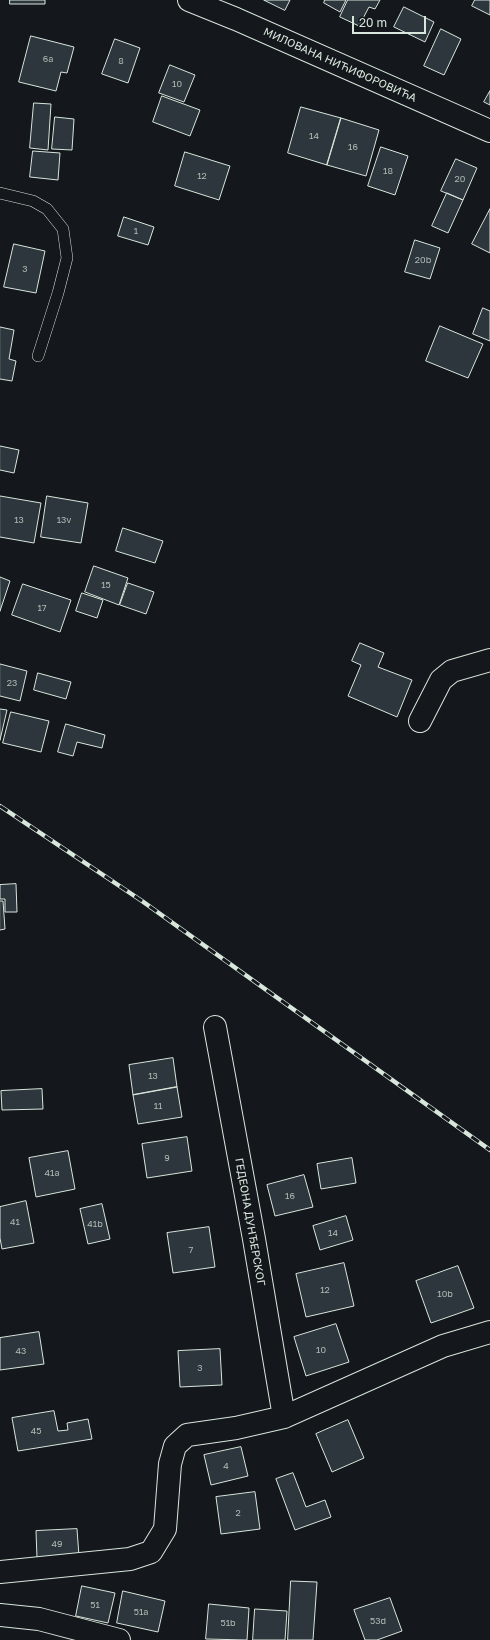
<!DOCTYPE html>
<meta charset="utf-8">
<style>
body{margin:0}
#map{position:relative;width:490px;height:1640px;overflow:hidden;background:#14181c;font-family:"Golos Text",sans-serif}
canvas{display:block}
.scale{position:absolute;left:352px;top:16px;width:74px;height:18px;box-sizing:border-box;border:2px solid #d8e6dc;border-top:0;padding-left:5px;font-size:12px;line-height:14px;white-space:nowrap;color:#d8e6dc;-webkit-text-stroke:3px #14181c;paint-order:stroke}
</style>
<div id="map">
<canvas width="490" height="1640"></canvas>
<div class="scale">20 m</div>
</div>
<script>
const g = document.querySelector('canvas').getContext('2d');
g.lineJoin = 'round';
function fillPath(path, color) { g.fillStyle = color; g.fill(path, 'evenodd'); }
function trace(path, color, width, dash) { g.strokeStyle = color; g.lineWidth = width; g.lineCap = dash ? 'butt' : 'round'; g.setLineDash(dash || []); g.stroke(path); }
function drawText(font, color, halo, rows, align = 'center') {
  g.font = font + ' "Golos Text",sans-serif'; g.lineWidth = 3; g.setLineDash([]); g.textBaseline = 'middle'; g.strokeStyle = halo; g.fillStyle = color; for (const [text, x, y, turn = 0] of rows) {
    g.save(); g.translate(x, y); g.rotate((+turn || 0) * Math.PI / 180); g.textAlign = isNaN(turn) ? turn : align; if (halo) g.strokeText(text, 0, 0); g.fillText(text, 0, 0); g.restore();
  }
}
const building = new Path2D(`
 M10,0h35v4h-35z
 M264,0h26l-5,10z
 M325,0h21l-6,12 -16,-9z
 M348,0h32l-5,9 -6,-2 -10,19 -19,-9z
 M475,0h15v15l-18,-9z
 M404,7l30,15 -9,20 -31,-15z
 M441,29l20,10 -17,36 -20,-9z
 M31,36l43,11 -7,26 -6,-1 -5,19 -37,-9z
 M115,39l25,9 -12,35 -26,-9z
 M170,65l25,10 -11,27 -25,-9z
 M490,91v14l-6,-3z
 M162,96l38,14 -10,26 -37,-14z
 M34,103l17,1 -3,46 -18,-2z
 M301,107l40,11 -14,47 -39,-12z
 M55,117l19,2 -2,31 -20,-1z
 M341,118l38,12 -13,46 -39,-11z
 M381,147l27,9 -13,39 -27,-9z
 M33,151l27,2 -2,27 -28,-3z
 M185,152l45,14 -11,34 -44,-14z
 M456,159l21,9 -14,32 -22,-9z
 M447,193l16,7 -15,33 -16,-7z
 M490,209v44l-18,-9z
 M124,217l30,10 -6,18 -30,-9z
 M415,240l25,8 -10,31 -25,-7z
 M14,244l31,7 -9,42 -32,-6z
 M483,308l7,3v30l-17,-7z
 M440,326l43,18 -15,34 -42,-17z
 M0,327l14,3 -5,29 7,2 -4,20 -12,-2z
 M0,446l19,4 -5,23 -14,-3z
 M0,496l41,7 -7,40 -34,-6z
 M47,496l41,7 -7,40 -40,-6z
 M123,528l40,13 -8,22 -39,-12z
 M94,566l34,12 -9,27 -34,-13z
 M0,577l10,4 -10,30z
 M128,583l26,9 -8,22 -26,-9z
 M23,584l48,16 -11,32 -48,-17z
 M82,593l21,7 -6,18 -21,-7z
 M360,643l24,10 -6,14 34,13 -15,37 -49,-21 13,-31 -9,-4z
 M0,664l27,7 -7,30 -20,-5z
 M38,673l33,9 -5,17 -32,-9z
 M0,709l7,1 -7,30z
 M11,712l38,9 -8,31 -38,-9z
 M66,724l39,11 -3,13 -25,-6 -4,14 -15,-4z
 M16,884l1,28h-12v-13h-5v-14z
 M0,901h3l2,28 -5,1z
 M173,1058l4,29 -44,8 -4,-30z
 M177,1087l5,30 -44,7 -5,-29z
 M42,1089l1,20 -41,1 -1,-19z
 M187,1137l5,34 -45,7 -5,-34z
 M68,1151l7,38 -39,8 -7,-39z
 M352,1158l4,25 -35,6 -4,-25z
 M304,1175l9,32 -38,9 -8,-31z
 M26,1201l8,42 -32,6 -2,-11v-31z
 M102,1204l8,35 -22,5 -8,-35z
 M346,1216l7,24 -33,10 -7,-24z
 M209,1227l6,40 -42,6 -6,-40z
 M344,1263l10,43 -48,11 -10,-43z
 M458,1266l16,42 -43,15 -15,-42z
 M336,1324l13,38 -43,14 -12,-39z
 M39,1332l5,32 -44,6v-32z
 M220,1349l2,36 -42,2 -2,-36z
 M54,1411l4,20 10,-1 -1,-7 21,-4 4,20 -74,12 -6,-33z
 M348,1420l16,38 -32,14 -16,-38z
 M241,1447l7,29 -37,9 -7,-30z
 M293,1473l13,34 19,-7 6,17 -36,13 -19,-51z
 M255,1492l5,37 -39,5 -5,-37z
 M77,1529l2,27 -42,2 -1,-27z
 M291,1581l26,1 -4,58h-25z
 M82,1586l33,7 -7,30 -32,-7z
 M123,1591l42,10 -7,31 -41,-9z
 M390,1598l12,33 -25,9h-12l-11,-30z
 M209,1604l40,4 -2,32 -41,-1z
 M255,1609l32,2 -2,29h-32z`);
fillPath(building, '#2c363c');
trace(building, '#d8e6dc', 1);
const lane = new Path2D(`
 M0,193l33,8 14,8 16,20 4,29 -9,35 -20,63`);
const street = new Path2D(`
 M189,0l47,19 254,112
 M420,721l21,-41 11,-9 38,-11
 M215,1027l39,212 30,178
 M0,1572l130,-13 21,-7 14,-23 5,-65 5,-18 12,-11 49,-7 48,-11 159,-71 47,-14
 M0,1615l39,4 80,21`);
trace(lane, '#d8e6dc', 12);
trace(street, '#d8e6dc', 24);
trace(lane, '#14181c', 11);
trace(street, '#14181c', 22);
const rail = new Path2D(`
 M0,806l142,95 348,249`);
trace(rail, '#d8e6dc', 4.5);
trace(rail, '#14181c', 3, [9]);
drawText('9px', '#adbab4', null, [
 ["6a",48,59],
 ["8",121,61],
 ["10",177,84],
 ["14",314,136],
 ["16",353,147],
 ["18",388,171],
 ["12",202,176],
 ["20",460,179],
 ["1",136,231],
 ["20b",423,260],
 ["3",25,269],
 ["13",19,520],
 ["13v",64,520],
 ["15",106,585],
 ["17",42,608],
 ["23",12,683],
 ["13",153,1076],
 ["11",158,1106],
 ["9",167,1158],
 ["41a",52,1173],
 ["16",290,1196],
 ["41",15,1222],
 ["41b",95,1224],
 ["14",333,1233],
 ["7",191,1250],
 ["12",325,1290],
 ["10b",445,1294],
 ["10",321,1350],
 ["43",21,1351],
 ["3",200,1368],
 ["45",36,1431],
 ["4",226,1466],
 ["2",238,1513],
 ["49",57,1544],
 ["51",95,1605],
 ["51a",141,1612],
 ["53d",378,1621],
 ["51b",228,1623]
]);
drawText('11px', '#d8e6dc', '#14181c', [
 ["МИЛОВАНА НИЋИФОРОВИЋА",340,65,24],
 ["ГЕДЕОНА ДУНЂЕРСКОГ",250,1222,80]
]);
</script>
